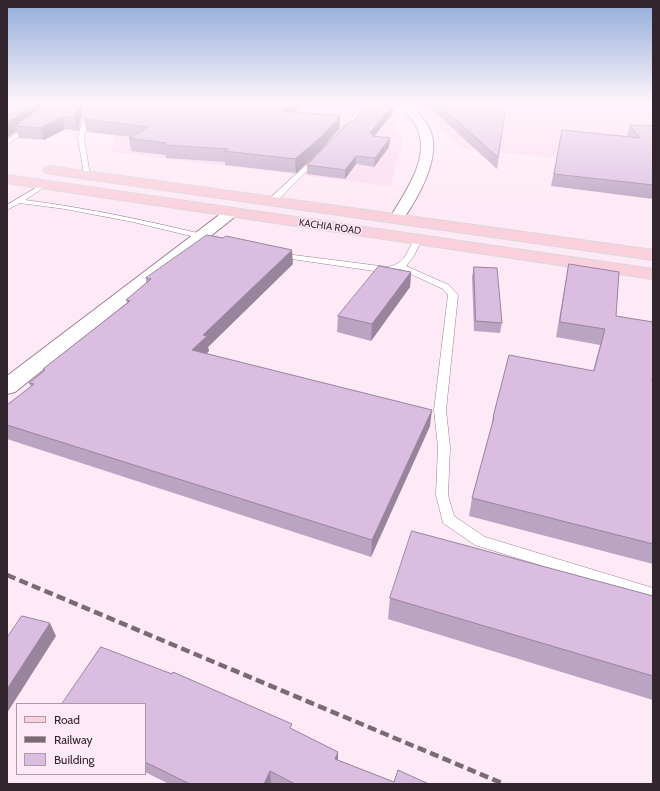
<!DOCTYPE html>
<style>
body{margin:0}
#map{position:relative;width:660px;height:791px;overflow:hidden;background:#fee9f6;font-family:Cabin,sans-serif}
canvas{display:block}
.frame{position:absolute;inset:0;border:8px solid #32252d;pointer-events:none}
.legend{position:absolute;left:16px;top:703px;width:130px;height:72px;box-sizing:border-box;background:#fee9f6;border:1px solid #ac9ba6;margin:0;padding:5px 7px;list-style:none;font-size:12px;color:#32252d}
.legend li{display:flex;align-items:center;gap:8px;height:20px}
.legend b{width:20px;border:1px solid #ac9ba6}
</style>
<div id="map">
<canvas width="660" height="791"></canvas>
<div class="frame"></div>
<ul class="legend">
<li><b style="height:5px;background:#f9d0dc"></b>Road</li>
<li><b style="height:5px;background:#7a6a74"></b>Railway</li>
<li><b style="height:11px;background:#dabde1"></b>Building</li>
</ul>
</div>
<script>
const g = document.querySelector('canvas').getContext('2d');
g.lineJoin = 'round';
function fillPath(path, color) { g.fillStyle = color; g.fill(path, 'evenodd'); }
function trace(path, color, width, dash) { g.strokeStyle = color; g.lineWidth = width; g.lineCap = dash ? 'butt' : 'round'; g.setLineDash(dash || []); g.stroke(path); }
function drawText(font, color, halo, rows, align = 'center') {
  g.font = font + ' Cabin,sans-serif'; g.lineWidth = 3; g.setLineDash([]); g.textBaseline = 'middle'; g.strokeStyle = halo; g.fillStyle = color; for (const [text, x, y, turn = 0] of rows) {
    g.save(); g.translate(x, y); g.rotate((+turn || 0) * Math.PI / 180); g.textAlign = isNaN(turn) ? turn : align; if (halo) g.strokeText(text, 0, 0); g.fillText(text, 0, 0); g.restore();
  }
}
fillPath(new Path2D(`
 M124,103h263l16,40 -13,43 -279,-34z
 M415,103h238v75l-92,-19 -100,-11z`), '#fbdaef');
const service = new Path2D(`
 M86,103h6l-8,35 6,37 -3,2 -3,-2 -6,-37z
 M362,103h4v5l-22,25h-4v-2l21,-24z
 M27,126l5,1 -25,18v-5z
 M316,156l5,1 -46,46h-6v-4z
 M44,183l3,2 -1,1 -21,14c63,8 124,21 185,36l1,2 -4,2 -74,-18 -68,-13 -45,-6 -13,7v-5z
 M415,237h6l1,2 -8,17 -8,10 43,19 9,10 -12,115 4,37 -2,48 6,21 31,21 168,51v12l-178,-55 -32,-22 -7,-28 2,-48 -4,-37 14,-115 -5,-6 -43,-20 -12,4 -110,-16 -4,-2 4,-2 110,14c19,-5 18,-14 27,-30z`);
const minor = new Path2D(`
 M398,103h11c7,8 16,16 21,27 12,27 -12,68 -28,91l-5,1 -5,-1 -2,-3c14,-25 40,-58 28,-88 -4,-11 -14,-18 -20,-27z
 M232,208l5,1 2,3 -2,3 -222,177 -8,2v-18l220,-167z`);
const primary = new Path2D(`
 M50,166l603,84v10l-608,-87 -2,-3 2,-3z
 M7,175l646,94v10l-646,-96z`);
trace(service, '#9e7f93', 1);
trace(minor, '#9e7f93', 2);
trace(primary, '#dad8d9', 2);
fillPath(service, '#fff');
fillPath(minor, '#fff');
fillPath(primary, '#f9d0dc');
trace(new Path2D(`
 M7,575l3,1`), '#7a6a74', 3.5, [7, 3.5]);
trace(new Path2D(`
 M7,575l497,209`), '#7a6a74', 4.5, [9, 4.5]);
fillPath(new Path2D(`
 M31,103h53l-6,28 -13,-2 -21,11 -25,-2 -2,-7 -9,6h-1v-21z
 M306,103l-11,9 45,4v12l-18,21 -26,24 -71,-8v-3l-59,-4v-3l-35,-4 -2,-13 2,-1 -44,-5 -3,-13z
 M425,103h71l9,11 -8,55z
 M393,113l-18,22v2l15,1 -1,9 -15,20 -18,-3 -11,15 -38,-5v-9z
 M630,125l23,1v73l-102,-13 11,-56 65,6z
 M293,264l-85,83 1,4 -3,2 224,73 -59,131 -364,-118v-34l24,-18 -2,-4 15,-12 -1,-2 84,-66 -1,-3 20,-17v-5z
 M569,264l47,52 36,66h1v182l-184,-48 3,-18 18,-64 3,-17 100,-46 7,-26 -44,-8 10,-58z
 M474,267l28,56 -2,10 -26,-2 -2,-54z
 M411,272l-1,15 -39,54 -34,-9 1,-16z
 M653,596v104l-265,-81 2,-21z
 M145,704l147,25 46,23v8l56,22 35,2h-156l-1,-1 -1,1h-102l-24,-12z`), '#bba3c2');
fillPath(new Path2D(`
 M37,103h9l1,7 -32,16 2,5 -9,6 -1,-3v-11z
 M79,103h5l-6,28 -3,-13z
 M292,103h14l-23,20 -1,-12z
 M393,105v8l-18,22 -1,7 -4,-9z
 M340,116v12l-18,21 -26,24 -1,-14z
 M62,117l3,12 -21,11 -3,-12z
 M390,138l-1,9 -15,20 1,-9z
 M356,156v8l-11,15v-9z
 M292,250l1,14 -85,83 1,4 -14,15 -3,-16 11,-15z
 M411,272l-1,15 -39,54 1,-17z
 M432,410l-2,16 -59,131 1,-17z
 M50,623l6,13 -49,77v-24z
 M338,752v13l-3,-6z
 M270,771l1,13h-7z`), '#99849e');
const building = new Path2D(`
 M31,103h6l-30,20v-7z
 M48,103h31l-4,15 -13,-1 -21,11 -26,-2z
 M88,103h204l-10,8 58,5 -18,20 -27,23 -71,-8 4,-2 -64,-4 2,-2 -37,-5 19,-11 -64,-8z
 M368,103l25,2 -23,28 5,1 -3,2 18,2 -15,20 -19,-2 -11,14 -38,-5 43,-44h3z
 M437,103h59l9,11 -7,43z
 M630,125l23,1v59l-99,-11 8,-44 78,8z
 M207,235l16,3 3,-2 66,14 -89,85 4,1 -15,14 240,60 -60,130 -365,-115v-20l27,-21 -5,-1 16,-13 -2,-1 87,-68 -4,-1 25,-21 -5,-1z
 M569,264l50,8 -3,44 37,6v50l-1,10h1v162l-181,-46 22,-81h-1l16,-62 85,16 11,-42 -45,-7z
 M379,266l32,6 -39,52 -34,-8z
 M474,267l23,1 5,55 -26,-2z
 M412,531l241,65v80l-263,-78z
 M22,616l28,7 -43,66v-51z
 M101,647l71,27 1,-2 119,52 -2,4 48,24 -3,7 59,23 4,-12 31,14h-134l-25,-13 -6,13h-74l-45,-22v-58h-83z`);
fillPath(building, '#dabde1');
trace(building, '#99849e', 1);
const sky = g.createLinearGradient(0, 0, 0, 214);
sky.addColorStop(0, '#90acda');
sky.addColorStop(0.48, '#fff5fb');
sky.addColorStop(1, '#fff5fb00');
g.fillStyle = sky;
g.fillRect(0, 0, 660, 214);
drawText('10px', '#32252d', '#fee9f6', [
 ["KACHIA ROAD",330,227,8]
]);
</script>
